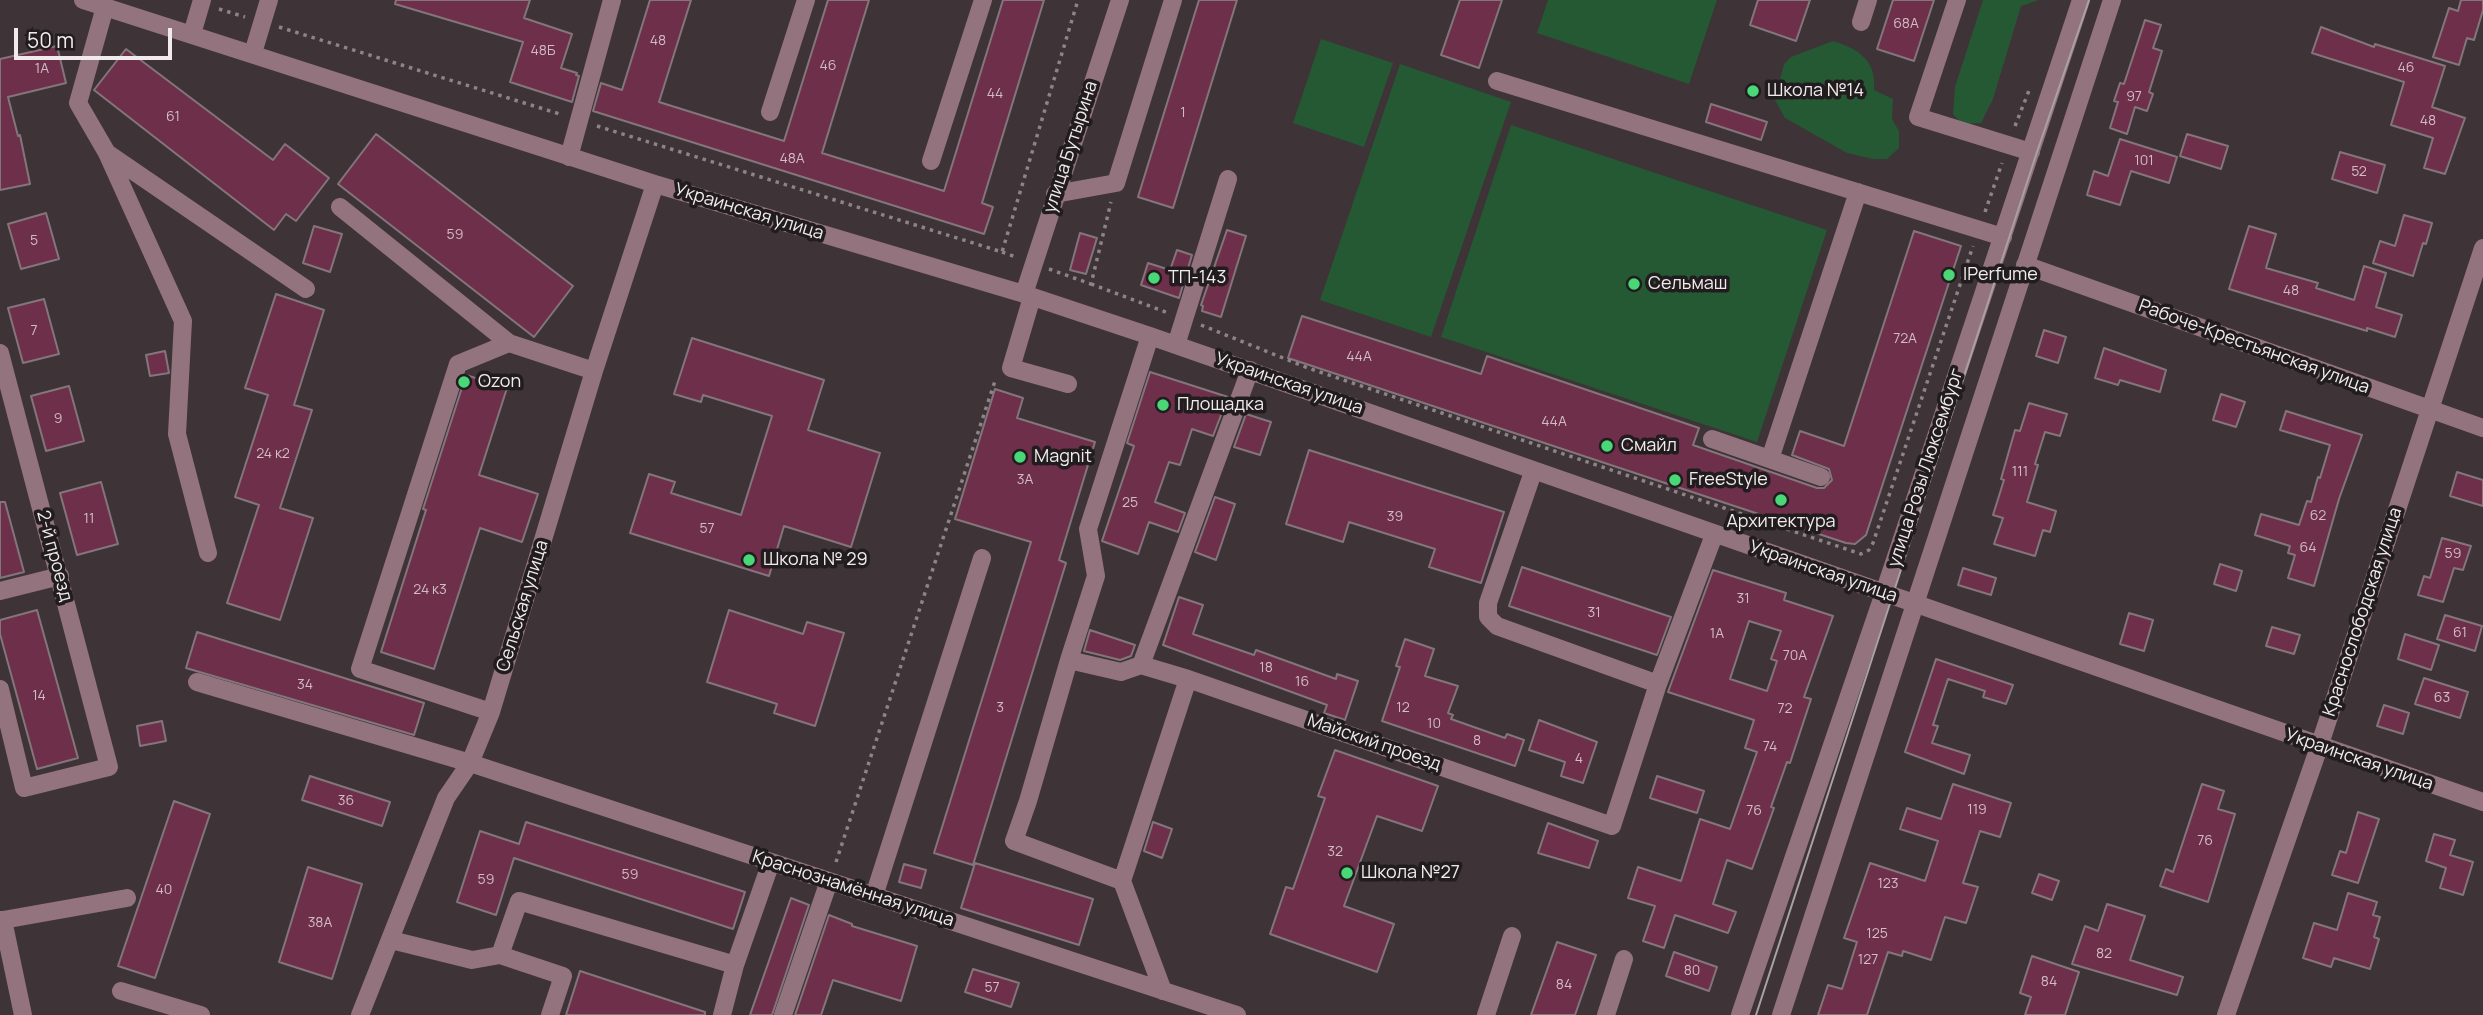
<!DOCTYPE html>
<meta charset="utf-8">
<style>
body{margin:0}
#map{position:relative;width:2483px;height:1015px;overflow:hidden;background:#3e3337;font-family:Manrope,sans-serif}
canvas{display:block}
.scale{position:absolute;left:14px;top:28px;width:158px;height:32px;box-sizing:border-box;border:4px solid #f2ebed;border-top:0;padding-left:9px;font-size:21px;line-height:24px;white-space:nowrap;color:#f2ebed;-webkit-text-stroke:5px #211c1e;paint-order:stroke}
</style>
<div id="map">
<canvas width="2483" height="1015"></canvas>
<div class="scale">50 m</div>
</div>
<script>
const g = document.querySelector('canvas').getContext('2d');
g.lineJoin = 'round';
function fillPath(path, color) { g.fillStyle = color; g.fill(path, 'evenodd'); }
function trace(path, color, width, dash) { g.strokeStyle = color; g.lineWidth = width; g.lineCap = dash ? 'butt' : 'round'; g.setLineDash(dash || []); g.stroke(path); }
function drawText(font, color, halo, rows, align = 'center') {
  g.font = font + ' Manrope,sans-serif'; g.lineWidth = 7; g.setLineDash([]); g.textBaseline = 'middle'; g.strokeStyle = halo; g.fillStyle = color; for (const [text, x, y, turn = 0] of rows) {
    g.save(); g.translate(x, y); g.rotate((+turn || 0) * Math.PI / 180); g.textAlign = isNaN(turn) ? turn : align; if (halo) g.strokeText(text, 0, 0); g.fillText(text, 0, 0); g.restore();
  }
}
fillPath(new Path2D(`
 M1548,0h169l-28,84 -152,-51z
 M1983,0h56l-18,6 -28,93 -12,24 -19,1 -9,-10 2,-27z
 M1321,39l72,24 -29,84 -71,-24z
 M1833,41c26,8 44,20 41,49l19,9 -1,20 7,12v17l-12,11h-14l-26,-6 -62,-35 -10,-18 9,-36 7,-7z
 M1400,64l111,38 -80,235 -111,-37z
 M1511,125l316,105 -70,212 -316,-105z`), '#245934');
const building = new Path2D(`
 M396,0h134l-6,18 48,16 -11,34 16,5 -1,2 3,1 -7,26 -62,-20 13,-40 -128,-38z
 M650,0h41l-32,102 125,39 44,-141h41l-47,153 122,38 59,-191h41l-62,203 11,4 -9,27 -391,-123 8,-28 21,7z
 M1199,0h38l-64,208 -35,-11z
 M1460,0h42l-23,68 -38,-13z
 M1758,0h52l-14,41 -46,-16z
 M1893,0h41l-20,61 -37,-12z
 M2461,0h22v10l-9,30 -7,-2 -8,27 -26,-8 16,-49 9,3z
 M2145,20l16,5 -8,23 9,3 -13,41 4,2 -6,17 -12,-4 -8,27 -17,-6 8,-26 -4,-1 6,-18 4,1z
 M2321,27l53,20 1,-3 70,22 -13,41 33,11 -20,56 -21,-6 9,-30 -42,-13 13,-43 -92,-29z
 M57,46l9,37 -58,14 10,39 2,-1 10,49 -30,6v-131z
 M126,49l147,111 12,-16 44,34 -33,43 -10,-7 -12,16 -180,-140z
 M1711,104l56,18 -6,18 -55,-18z
 M376,134l197,152 -39,51 -196,-153z
 M2187,134l41,12 -7,23 -41,-13z
 M2120,139l57,18 -8,26 -38,-12 -11,34 -33,-10 7,-24 14,5z
 M2340,152l45,13 -8,28 -45,-14z
 M46,213l13,46 -38,10 -13,-45z
 M2404,215l28,8 -6,21 -3,-1 -10,33 -40,-13 7,-22 15,5z
 M314,226l28,8 -12,38 -27,-9z
 M2249,226l27,8 -10,34 52,15 -2,5 38,12 10,-34 22,7 -10,34 26,8 -7,22 -28,-9v3l-138,-42z
 M1227,230l19,6 -25,81 -19,-6 1,-5 -2,-1z
 M1914,231l47,15 -95,289 -11,9 -9,-1 -558,-185 14,-42 179,58 6,-18 212,72 -6,17 124,43h7l8,-8 -3,-11 -37,-14 8,-24 44,15z
 M1080,233l17,5 -11,36 -16,-4z
 M1177,250l15,5 -13,43 -38,-13 7,-22 22,7z
 M276,294l48,16 -30,95 18,5 -32,98 33,10 -33,102 -53,-17 32,-98 -24,-8 33,-102 -23,-7z
 M44,299l15,55 -36,9 -15,-55z
 M2044,330l22,7 -8,26 -22,-7z
 M692,338l132,42 -16,50 72,23 -29,94 -67,-21 -15,50 -139,-43 19,-59 26,8 -4,11 70,22 31,-99 -69,-21 -2,7 -27,-8z
 M2104,348l62,22 -6,22 -40,-12 -2,5 -23,-7z
 M165,351l4,22 -19,3 -4,-21z
 M1150,372l78,25 -15,39 -21,-7 -12,36 -11,-3 -14,40 30,11 -7,19 -29,-10 -11,32 -36,-13 32,-95 -7,-3z
 M466,375l41,13 -28,87 59,19 -16,48 -42,-14 -46,141 -53,-17 45,-142 -3,-1z
 M69,386l15,55 -38,10 -15,-55z
 M995,389l28,9 -6,20 78,24 -36,118 7,3 -93,302 -39,-12 97,-311 -76,-23z
 M2221,394l24,8 -9,25 -23,-7z
 M2029,403l38,11 -7,22 -15,-4 -10,32 3,1 -11,37 29,9 -6,21 -7,-2 -8,26 -41,-12 9,-26 -10,-3 11,-35 -3,-1 14,-49 5,1z
 M2286,411l76,24 -23,64 -25,87 -26,-8 7,-23 -7,-2 2,-7 -35,-11 6,-21 38,11 8,-24 4,1 7,-25 2,1 10,-33 -50,-15z
 M1246,414l25,8 -11,33 -26,-8z
 M1309,450l195,62 -23,71 -52,-16 6,-18 -86,-27 -6,20 -57,-18z
 M2457,472l26,8v26l-33,-10z
 M101,482l17,62 -41,11 -17,-62z
 M1215,497l20,7 -19,56 -21,-8z
 M0,502h5l19,70 -24,6z
 M2442,538l29,8 -8,24 -9,-2 -11,34 -25,-7 6,-19 6,2z
 M2220,564l22,7 -6,20 -22,-7z
 M1522,567l149,50 -14,38 -148,-49z
 M1963,568l33,10 -5,17 -33,-10z
 M1713,570l73,23 -2,7 49,16 -29,81 7,2 -21,64 -3,-1 -16,45 3,1 -22,61 -25,-9 -14,44 23,8 -8,21 -53,-18 -11,33 -21,-7 12,-35 -27,-8 10,-31 43,14 19,-62 30,10 27,-77 -12,-4 9,-28 -86,-28zM1749,621l32,10 -10,28 6,2 -10,30 -37,-12z
 M1179,597l24,8 -10,29 61,21 2,-5 80,29 1,-5 21,7 -13,39 -21,-7 3,-8 -164,-60z
 M37,610l41,148 -41,11 -37,-135v-14z
 M729,610l74,24 4,-12 37,11 -29,93 -41,-13 3,-9 -70,-22z
 M2129,613l24,7 -9,31 -24,-7z
 M2445,615l37,11 -7,25 -38,-12z
 M2272,627l28,8 -6,19 -28,-8z
 M1090,630l45,15 -4,11 -11,4 -36,-9z
 M197,632l227,71 -10,32 -228,-67z
 M2405,634l34,11 -8,25 -33,-11z
 M1405,639l29,10 -9,27 33,10 -10,27 5,2 -2,4 54,19 2,-4 17,6 -9,26 -133,-45 18,-54 -4,-1z
 M1936,659l77,26 -7,19 -23,-7 2,-6 -37,-12 -15,46 5,1 -6,17 38,12 -6,19 -59,-22z
 M2424,678l44,14 -8,26 -45,-14z
 M2384,705l25,8 -6,21 -26,-8z
 M1539,720l58,22 -14,41 -22,-7 4,-14 -36,-12z
 M162,721l4,20 -26,5 -3,-20z
 M1335,750l103,36 -16,45 -45,-15 -33,90 50,18 -17,48 -107,-38 16,-47 7,2 32,-91 -7,-2z
 M310,776l80,26 -8,24 -80,-26z
 M1657,776l47,15 -7,22 -47,-15z
 M1953,784l58,19 -11,34 -20,-6 -17,52 15,4 -12,36 -21,-6 -14,43 -28,-9 -1,5 -14,-4 -21,63h-49l10,-30 14,4 15,-47 -13,-4 26,-75 55,18 13,-40 -38,-12 7,-21 34,11z
 M2202,784l22,7 -6,18 17,5 -27,88 -48,-16 6,-17 7,3z
 M174,801l36,13 -55,164 -37,-12z
 M2358,812l21,7 -21,64 -26,-8 8,-24 6,2z
 M526,822l219,70 -12,37 -219,-71 -18,57 -39,-13 23,-71 39,13z
 M1153,822l19,7 -10,29 -18,-7z
 M1548,823l50,18 -9,27 -51,-15z
 M2434,834l21,6 -5,15 23,7 -10,33 -23,-7 6,-20 -20,-7z
 M975,863l118,36 -14,46 -118,-37z
 M904,864l22,6 -5,18 -22,-6z
 M308,867l54,17 -30,95 -53,-17z
 M2039,874l20,7 -7,19 -20,-7z
 M2348,893l29,9 -4,13 7,2 -6,20 5,2 -9,30 -36,-11 -3,9 -28,-9 11,-35 23,7z
 M791,898l18,7 -37,110h-22z
 M2107,904l38,12 -15,44 53,17 -6,18 -105,-31 13,-38 13,5z
 M829,915l23,9v2l65,20 -16,55 -68,-21 -12,35h-26z
 M1557,942l39,13 -21,60h-44z
 M1674,952l43,15 -8,24 -43,-15z
 M2032,956l47,16 -14,43h-40l6,-18 -11,-4z
 M973,969l46,14 -8,24 -46,-15z
 M580,971l125,41v3h-139z`);
fillPath(building, '#6e2f4a');
trace(building, '#83767b', 2);
trace(new Path2D(`
 M219,9l26,8
 M279,27l284,88
 M597,126l405,126 76,-252
 M2015,126l15,-38
 M1985,212l17,-49
 M1002,252l14,5
 M1049,269l42,15 20,-82
 M1091,284l77,29
 M1201,325l107,43 553,186 8,-4 4,-7 100,-297
 M836,862l160,-484`), '#8d8487', 3.5, [3.5, 5]);
trace(new Path2D(`
 M83,0l572,184 369,110 126,42 1333,466
 M1957,0l-39,117 113,35
 M105,7l-27,96 29,50 76,168 -6,113 31,119
 M1861,22l7,-22
 M192,34l10,-34
 M253,53l16,-53
 M1497,81l506,156
 M770,112l36,-112
 M107,153l199,136
 M569,157l43,-157
 M931,161l52,-161
 M1055,194l61,-11 57,-183
 M340,207l169,136
 M2025,265l458,163
 M1024,294l96,-294
 M1032,297l-21,71 57,16
 M1150,336l-62,193 8,47 -27,84 -41,141 -14,40 108,40 41,110
 M1176,345l52,-166
 M0,353l109,414 -85,21 -24,-99
 M1250,370l-109,295 47,14 424,147 46,-142 56,-149
 M1712,439l109,38
 M1770,459l88,-267
 M1533,472l-45,131v14l9,9 161,58
 M0,591l60,-15
 M1069,660l52,12 20,-7
 M197,682l273,81 767,252
 M491,712l-131,-43 98,-305 51,-21 85,28
 M1122,881l66,-202
 M874,896l108,-338
 M0,920h3l20,95
 M3,920l124,-22
 M391,940l81,20 28,-5 63,21 -13,39
 M500,955l19,-54 216,64 -13,50
 M735,965l36,-103
 M121,991l80,24
 M360,1015l86,-217 24,-35 21,-51 103,-341 61,-187
 M783,1015l46,-134
 M1486,1015l26,-79
 M1606,1015l18,-56
 M1740,1015l144,-422 197,-593
 M1781,1015l331,-1015
 M2226,1015l93,-268 164,-499`), '#92737e', 18);
trace(new Path2D(`
 M1756,1015l280,-860 53,-155`), '#a9a1a4', 2);
for (const [x, y, r, color] of [
 [1753,91,7,"#49d778"],
 [1949,275,7,"#49d778"],
 [1154,278,7,"#49d778"],
 [1634,284,7,"#49d778"],
 [464,382,7,"#49d778"],
 [1163,405,7,"#49d778"],
 [1607,446,7,"#49d778"],
 [1020,457,7,"#49d778"],
 [1675,480,7,"#49d778"],
 [1781,500,7,"#49d778"],
 [749,560,7,"#49d778"],
 [1347,873,7,"#49d778"]
]) { const dot = new Path2D(); dot.arc(x, y, r, 0, 2 * Math.PI); g.fillStyle = color; g.fill(dot); trace(dot, '#211c1e', 2.5); }
drawText('14px', '#d1bcc4', null, [
 ["68А",1906,24],
 ["48",658,41],
 ["48Б",543,51],
 ["46",828,66],
 ["46",2406,68],
 ["1А",42,69],
 ["44",995,94],
 ["97",2134,97],
 ["1",1183,113],
 ["61",173,117],
 ["48",2428,121],
 ["48А",792,159],
 ["101",2144,161],
 ["52",2359,172],
 ["59",455,235],
 ["5",34,241],
 ["48",2291,291],
 ["7",34,331],
 ["72А",1905,339],
 ["44А",1359,357],
 ["9",58,419],
 ["44А",1554,422],
 ["24 к2",273,454],
 ["111",2020,472],
 ["3А",1025,480],
 ["25",1130,503],
 ["62",2318,516],
 ["39",1395,517],
 ["11",89,519],
 ["57",707,529],
 ["64",2308,548],
 ["59",2453,554],
 ["24 к3",430,590],
 ["31",1743,599],
 ["31",1594,613],
 ["61",2460,633],
 ["1А",1717,634],
 ["70А",1795,656],
 ["18",1266,668],
 ["16",1302,682],
 ["34",305,685],
 ["14",39,696],
 ["63",2442,698],
 ["3",1000,708],
 ["12",1403,708],
 ["72",1785,709],
 ["10",1434,724],
 ["8",1477,741],
 ["74",1770,747],
 ["4",1579,759],
 ["36",346,801],
 ["119",1977,810],
 ["76",1754,811],
 ["76",2205,841],
 ["32",1335,852],
 ["59",630,875],
 ["59",486,880],
 ["123",1888,884],
 ["40",164,890],
 ["38А",320,923],
 ["125",1877,934],
 ["82",2104,954],
 ["127",1868,960],
 ["80",1692,971],
 ["84",2049,982],
 ["84",1564,985],
 ["57",992,988]
]);
drawText('18px', '#f2ebed', '#211c1e', [
 ["Школа №14",1767,91],
 ["IPerfume",1963,275],
 ["ТП-143",1168,278],
 ["Сельмаш",1648,284],
 ["Ozon",478,382],
 ["Площадка",1177,405],
 ["Смайл",1621,446],
 ["Magnit",1034,457],
 ["FreeStyle",1689,480],
 ["Архитектура",1781,522,"center"],
 ["Школа № 29",763,560],
 ["Школа №27",1361,873]
], 'left');
drawText('18px', '#f2ebed', '#211c1e', [
 ["улица Бутырина",1071,147,-72],
 ["Украинская улица",749,212,17],
 ["Рабоче-Крестьянская улица",2254,347,20],
 ["Украинская улица",1289,384,19],
 ["улица Розы Люксембург",1926,468,-72],
 ["2-й проезд",54,556,75],
 ["Украинская улица",1823,572,19],
 ["Сельская улица",523,606,-73],
 ["Краснослободская улица",2363,612,-72],
 ["Майский проезд",1374,743,19],
 ["Украинская улица",2359,760,19],
 ["Краснознамённая улица",853,889,18]
]);
</script>
